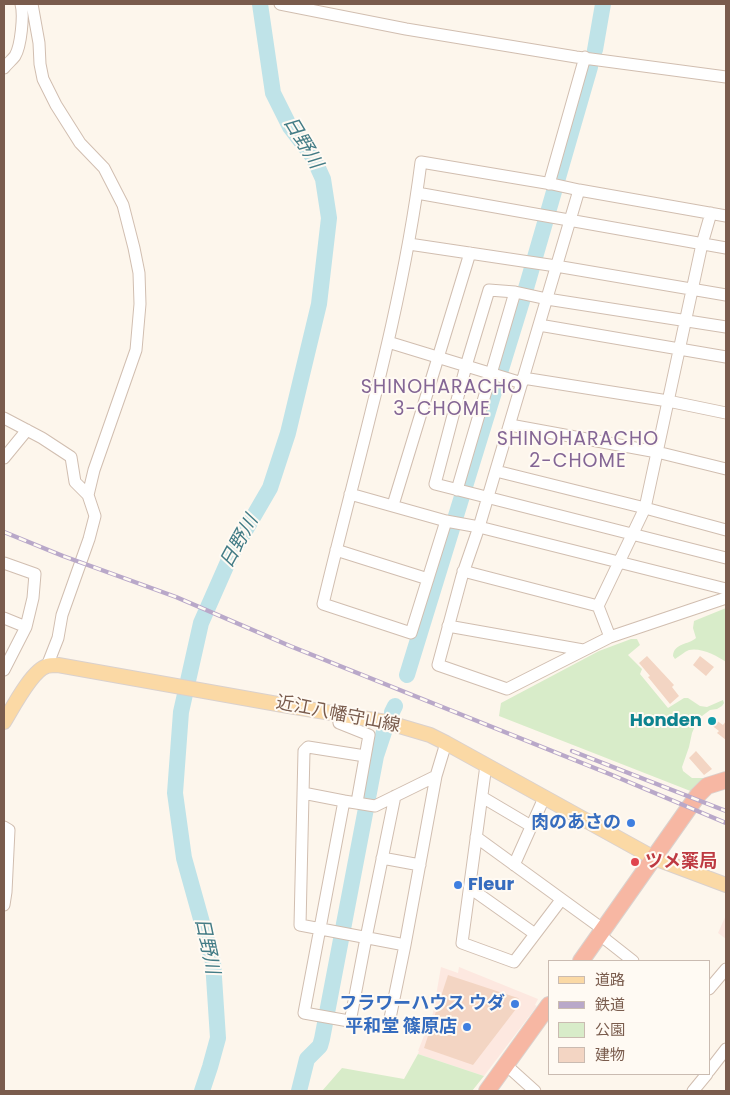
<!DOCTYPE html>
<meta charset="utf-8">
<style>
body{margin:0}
#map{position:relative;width:730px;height:1095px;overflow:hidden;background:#fdf6ec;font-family:Poppins,"Noto Sans JP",sans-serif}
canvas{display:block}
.frame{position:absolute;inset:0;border:5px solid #7a5c4d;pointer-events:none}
.legend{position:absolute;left:548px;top:960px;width:162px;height:115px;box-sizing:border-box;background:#fffaf3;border:1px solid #cabbb1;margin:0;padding:6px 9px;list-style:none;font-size:15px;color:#7a5c4d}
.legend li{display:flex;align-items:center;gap:10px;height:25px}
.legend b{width:25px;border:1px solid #cabbb1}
</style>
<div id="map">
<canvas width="730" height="1095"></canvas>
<div class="frame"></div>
<ul class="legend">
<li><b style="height:6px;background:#fbd9a5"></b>道路</li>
<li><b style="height:6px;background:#b9a8c9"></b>鉄道</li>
<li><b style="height:14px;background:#d8ecc9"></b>公園</li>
<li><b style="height:14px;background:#f3d5c3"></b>建物</li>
</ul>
</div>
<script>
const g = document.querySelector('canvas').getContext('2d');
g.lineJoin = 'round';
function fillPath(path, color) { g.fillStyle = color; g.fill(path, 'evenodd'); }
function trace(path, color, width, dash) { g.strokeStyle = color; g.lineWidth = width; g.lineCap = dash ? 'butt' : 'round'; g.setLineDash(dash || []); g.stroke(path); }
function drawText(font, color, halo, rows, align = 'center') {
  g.font = font + ' Poppins,"Noto Sans JP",sans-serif'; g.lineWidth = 4; g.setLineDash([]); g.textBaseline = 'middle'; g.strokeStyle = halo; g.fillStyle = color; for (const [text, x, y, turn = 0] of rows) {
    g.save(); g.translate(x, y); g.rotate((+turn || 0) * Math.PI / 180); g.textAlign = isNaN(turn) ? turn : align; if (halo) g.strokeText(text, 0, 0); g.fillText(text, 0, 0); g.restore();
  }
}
fillPath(new Path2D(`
 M726,915v24l-8,-6z
 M441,967l17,6 1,-6 79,32 -3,6 2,1 -53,70 -66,-22 1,-3h-1l15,-38z`), '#fde8e0');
fillPath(new Path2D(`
 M726,608v54c-8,-6 -26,-15 -37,-12 -5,2 -9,6 -14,9l-2,-3c1,-13 15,-11 23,-18l-3,-10 1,-7z
 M631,639h6l3,6 -12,10 14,14 -2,5 28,34 16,-10h4l12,8 7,1 16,-7 1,3 -2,3 -5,3 -7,1 -12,9 -6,14 -3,14 -7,20 1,4 9,7h19l-18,14 -194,-76 2,-13 98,-52z
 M418,1054l66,22 -12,15h-150l20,-23 62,11z`), '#d8ecc9');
trace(new Path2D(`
 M595,50l8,-46
 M407,675l120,-390 63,-218
 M392,712l3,-6
 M202,1091l8,-24 8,-29 -5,-76 -29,-104 -9,-65 6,-81 20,-89 30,-68 39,-67 18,-55 31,-129 10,-86 -6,-39 -10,-22 -23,-30 -17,-34 -13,-89
 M299,1091l8,-32 13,-13 2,-7 54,-283 9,-27`), '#bfe3e8', 16);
fillPath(new Path2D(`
 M647,656l27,29 -2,2 7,9 -9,8 -22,-27 2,-1 -11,-13z
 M700,656l14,11 -8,9 -13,-11z
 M710,716l13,9 3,-4v19l-9,-7 2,-2 -13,-10z
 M696,751l16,18 -8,6 -15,-17z
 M448,975l70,23 2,3 -1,4 -46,60 -49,-17z`), '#f3d5c3');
const minor = new Path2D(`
 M32,4l7,39 1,21 3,15 13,26 24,38 24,25 19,37 11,43 5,25 1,31 -4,46 -42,120 -6,25
 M280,4l126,25 170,28 150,20
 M4,68c3,-4 8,-8 11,-12 6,-10 9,-41 6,-52
 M549,184l36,-127
 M579,190l-100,337 -17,49 -24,89 69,24 103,-52 116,-39
 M417,193l309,55
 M409,244l147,22 170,29
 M539,325l187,32
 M726,327l-179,-28 -32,-7 -26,-2 -23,76 -31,118 291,74
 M388,342l134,41
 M523,378l145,23 58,12
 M4,418l38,20 29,19 4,25 13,13 7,21 -6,23 -27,76 -4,23 -11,28
 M510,425l147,27 69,17
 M4,458l23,-28
 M496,471l149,37 81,22
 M457,490l58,-198
 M350,494l96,27 33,6 247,62
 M393,505l77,-252
 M446,521l-35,112 -88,-29c35,-147 79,-292 98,-442l131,22 27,6 147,26
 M336,550l92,29
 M4,563l31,11 -2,24 -7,29 -22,43
 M463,571l135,35
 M4,618l22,9
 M448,626l135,24
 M610,637l-12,-31 47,-98 57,-264 9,-31
 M338,714l1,9 30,12 -12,67
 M365,756l-57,-9 -4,4 -4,174 105,20
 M486,765l-24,178 52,19 47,-62
 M436,776l-61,30 -31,-5 -40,212 84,15 17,-83 31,-169 10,-33
 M303,793l41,8
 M482,797l49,29
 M4,827l5,3 -3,62 -2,13
 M476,837l128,93
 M382,858l38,7
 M514,865l30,-67
 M470,888l65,46
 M600,935l33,26
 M709,989l17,-20
 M350,1022l16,-84 29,-142
 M505,1064l30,27
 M709,1071l17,-22
 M693,1091l14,-17`);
const major = new Path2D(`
 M4,722c8,-13 28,-52 43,-56 3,-1 8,-1 11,-1l225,40 103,17 44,13 16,8 208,115 72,27`);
const highway = new Path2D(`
 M581,961l117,-166 9,-9 19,-6
 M487,1091l62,-86`);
trace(minor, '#d1beb0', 13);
trace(major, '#dad1cd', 16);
trace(highway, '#dad1cd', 18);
trace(minor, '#fff', 11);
trace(major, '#fbd9a5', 14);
trace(highway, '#f7b7a3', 16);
const rail = new Path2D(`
 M4,532l59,24 113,41 114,49 322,129 114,48
 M572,751l154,60`);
trace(rail, '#b9a8c9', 4.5);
trace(rail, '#fffaf3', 2.5, [8]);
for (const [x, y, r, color] of [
 [712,721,5,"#0f9aa8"],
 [631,823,5,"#3f7fe0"],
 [635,862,5,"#e0444e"],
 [458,885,5,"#3f7fe0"],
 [515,1004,5,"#3f7fe0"],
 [467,1027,5,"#3f7fe0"]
]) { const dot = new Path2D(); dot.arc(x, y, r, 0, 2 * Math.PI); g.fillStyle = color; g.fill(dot); trace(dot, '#fffaf3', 2); }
drawText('18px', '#7a5c4d', '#fffaf3', [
 ["近江八幡守山線",338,715,11]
]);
drawText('bold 18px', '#0d838f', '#fffaf3', [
 ["Honden",702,721]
], 'right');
drawText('bold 18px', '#366cbe', '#fffaf3', [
 ["肉のあさの",621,823],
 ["Fleur",468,885,"left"],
 ["フラワーハウス ウダ",505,1004],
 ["平和堂 篠原店",457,1027]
], 'right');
drawText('bold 18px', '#be3a42', '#fffaf3', [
 ["ツメ薬局",645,862]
], 'left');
drawText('italic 19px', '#437c86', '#fffaf3', [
 ["日野川",302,143,59],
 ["日野川",240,542,-61],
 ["日野川",206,946,78]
]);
g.letterSpacing = '1px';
drawText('19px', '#846695', '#fffaf3', [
 ["SHINOHARACHO",442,388],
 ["3-CHOME",442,410],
 ["SHINOHARACHO",578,440],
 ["2-CHOME",578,462]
]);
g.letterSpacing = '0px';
</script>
